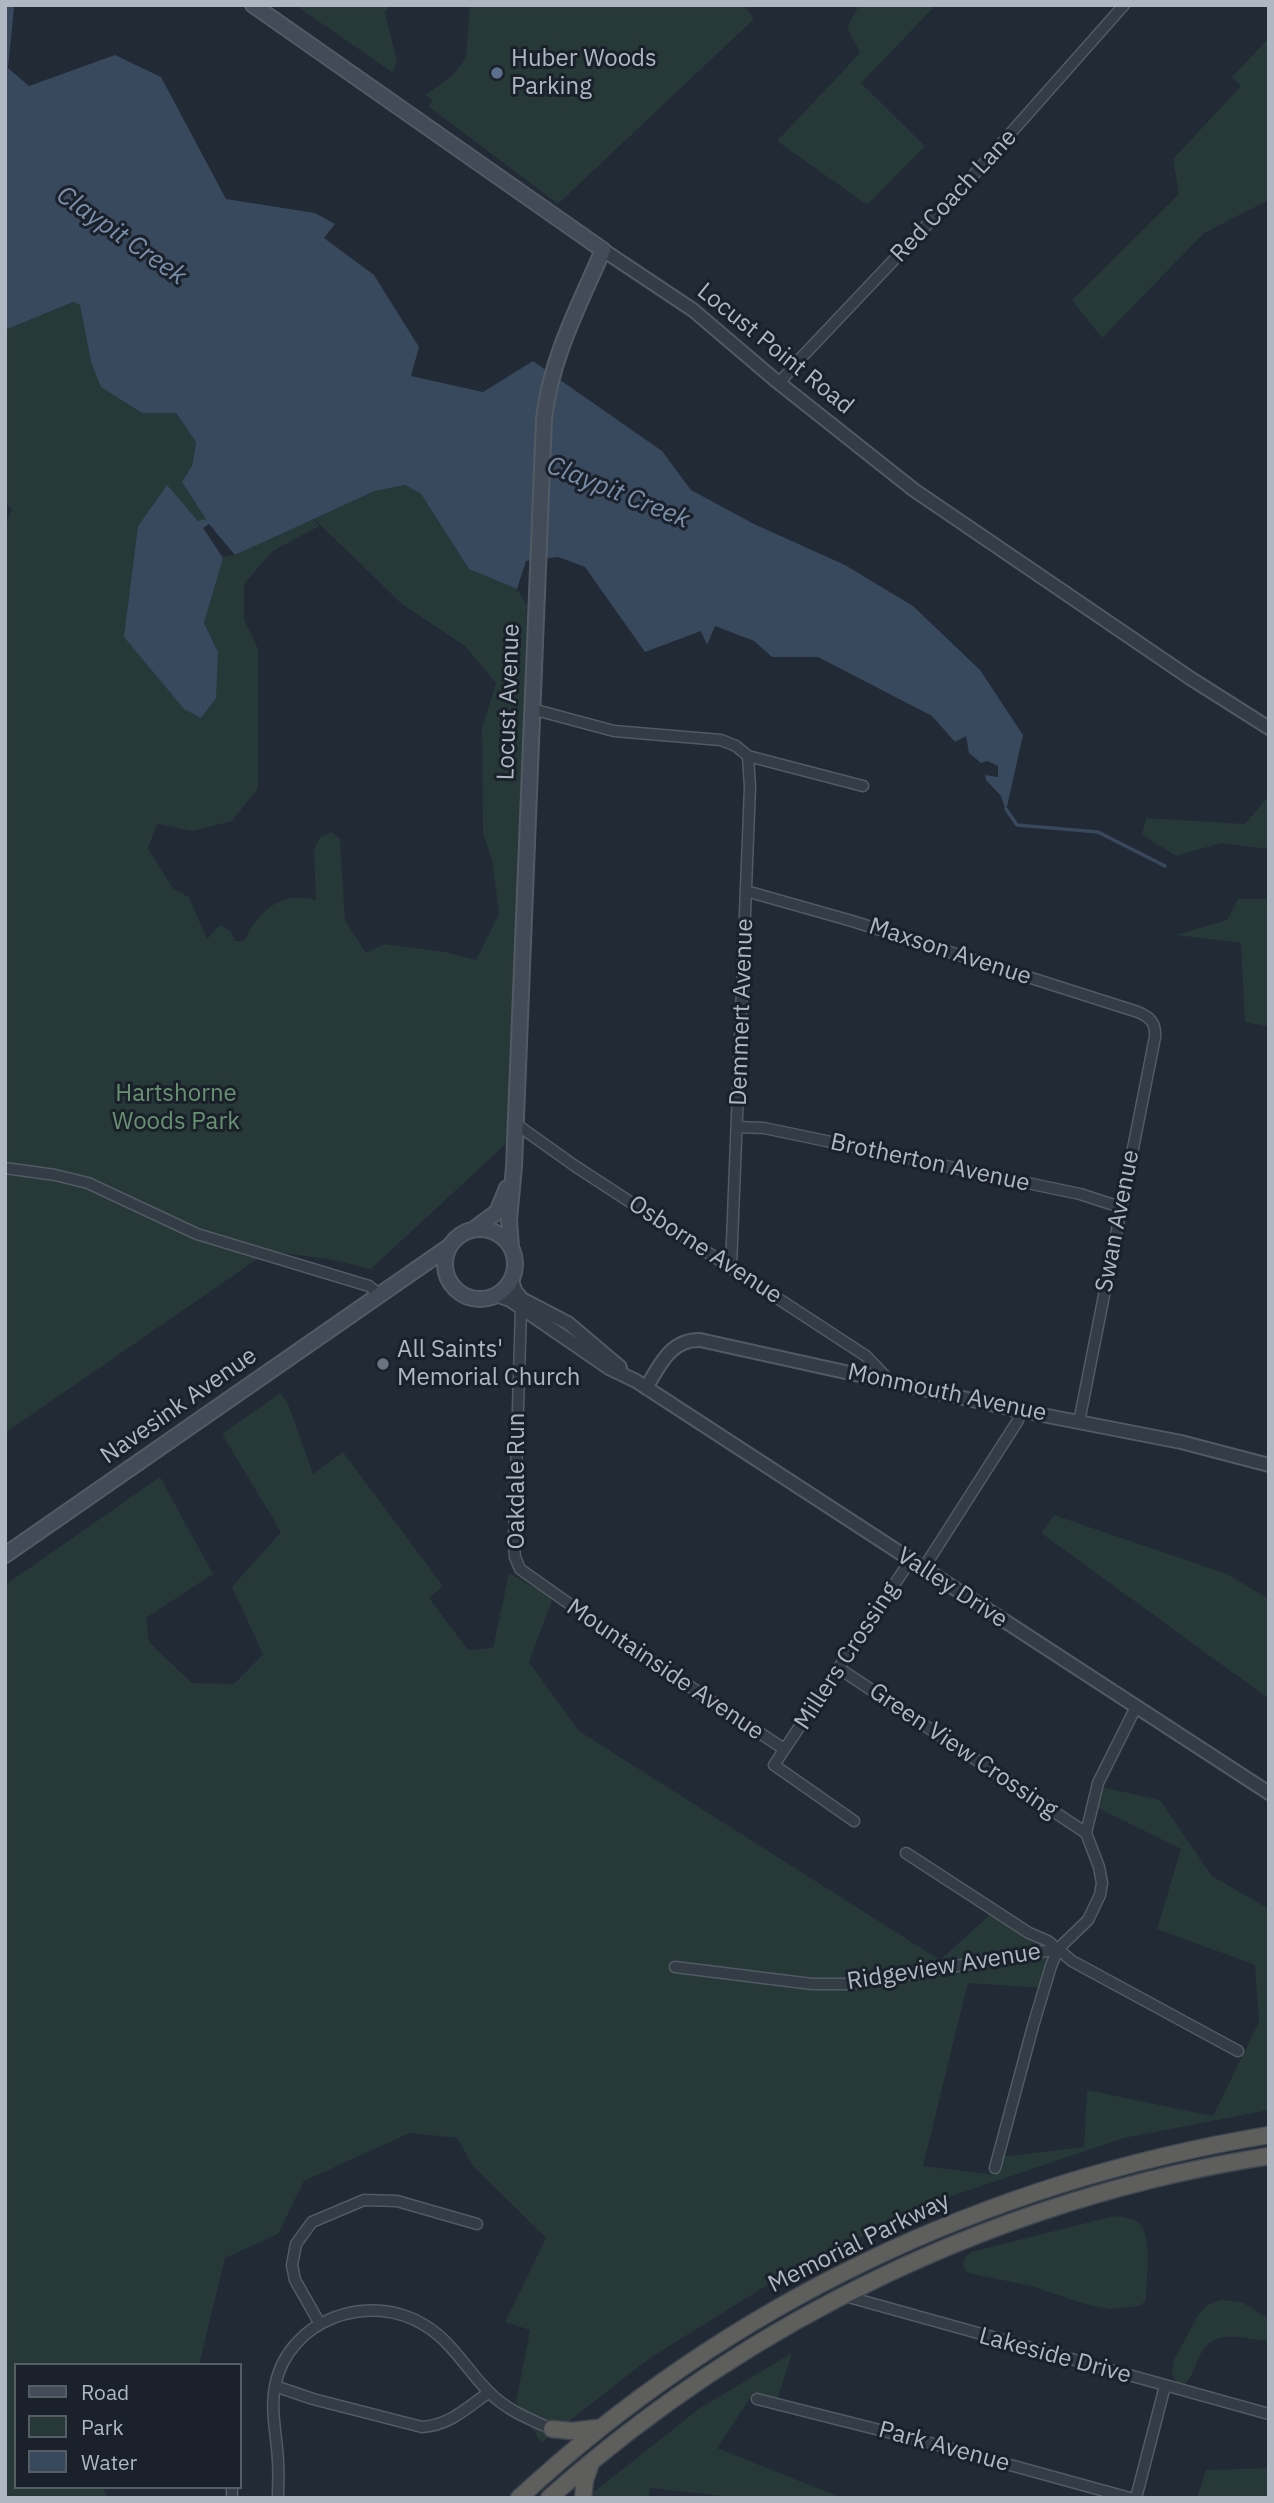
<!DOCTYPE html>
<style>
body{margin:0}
#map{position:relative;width:1274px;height:2503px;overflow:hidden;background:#212a35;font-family:"IBM Plex Sans",sans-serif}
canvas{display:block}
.frame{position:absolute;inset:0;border:7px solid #aeb7c2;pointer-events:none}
.legend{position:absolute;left:14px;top:2363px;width:228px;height:126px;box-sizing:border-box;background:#1a212a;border:2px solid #555d67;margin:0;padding:9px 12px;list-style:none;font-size:21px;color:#aeb7c2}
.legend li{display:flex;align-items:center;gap:14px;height:35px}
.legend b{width:35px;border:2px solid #555d67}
</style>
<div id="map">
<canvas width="1274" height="2503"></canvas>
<div class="frame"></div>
<ul class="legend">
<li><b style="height:9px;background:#434b58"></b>Road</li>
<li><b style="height:19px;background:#263838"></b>Park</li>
<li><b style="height:19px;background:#38485d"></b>Water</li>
</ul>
</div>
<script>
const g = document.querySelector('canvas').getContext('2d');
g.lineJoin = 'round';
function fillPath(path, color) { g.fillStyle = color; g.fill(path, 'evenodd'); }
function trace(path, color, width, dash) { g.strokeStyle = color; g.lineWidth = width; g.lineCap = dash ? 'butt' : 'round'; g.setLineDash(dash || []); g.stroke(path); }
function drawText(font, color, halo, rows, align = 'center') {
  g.font = font + ' "IBM Plex Sans",sans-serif'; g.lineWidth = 6; g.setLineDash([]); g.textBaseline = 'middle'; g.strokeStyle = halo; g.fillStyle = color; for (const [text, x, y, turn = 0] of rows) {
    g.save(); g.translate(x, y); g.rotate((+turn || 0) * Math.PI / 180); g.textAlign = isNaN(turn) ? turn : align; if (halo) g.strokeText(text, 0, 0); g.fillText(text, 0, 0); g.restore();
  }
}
fillPath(new Path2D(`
 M295,5h97l-7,7 12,50 -5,10z
 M470,5h274l10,14 -196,185 -130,-98 5,-5 -8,-6 27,-19 14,-18z
 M859,5h77l-75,78 64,63 -58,59 -90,-64 83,-88 -13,-26z
 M1269,38v162l-65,33 -102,105 -30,-38 107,-106 -6,-35 68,-73 -9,-9z
 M73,302l7,3 11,57 51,51h34l20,29 -4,24 14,53 -8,3 -32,-36 -28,40 80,126 -14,-29 18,-66 13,-2 78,-36 6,7 -46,25 -29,33v35l14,30v139l-26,33 -39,10 -36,-7 -9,24 25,41 16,8 18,42 13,-14 11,6 4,10h9c15,-30 36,-51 72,-41l-2,-50 6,-13 12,-5 8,7 5,81 21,33 18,-9 61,8 31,8 23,-46 -7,-54 -9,-27 -1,-105 14,-45 -31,-37 -63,-42 -88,-85 61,-28 30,-6 16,9 48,75 48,20 10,16 -18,536 -138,128 -38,-9 -64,-9 -264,182v-907l7,-17 -7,-5v-174z
 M1269,795v54l-48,-6 -45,13 -34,-21 4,-17 99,6z
 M1238,899h31v128l-24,-5 -4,-79 -65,-8 51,-15z
 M280,1393l8,11 25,70 30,-22 100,134 -14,12 39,52 25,-2 16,-75 44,25 -24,64 50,69 361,229 54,-49 63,38 -15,39 -74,-5 -45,183 72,9 5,-18 84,-10 3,-57 126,26 46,-94 -4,-57 -98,-36 24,-80 -93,-46 5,-18 67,15 52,76 57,33v201l-145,28 -190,64 -144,69 -140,87 -109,85 -25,-41 14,-72 -25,-8 41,-84 -73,-72 -16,-28 -47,-5 -106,48 -26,53 -53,24 -26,107h-183v122h86l7,11h-104v-913l155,-108 53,97 -67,44 3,24 43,41 42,1 29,-30 -31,-67 49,-55 -59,-98z
 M1054,1515l173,59 42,25v100l-228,-166z
 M1114,2216c9,1 21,2 27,9 11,13 5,58 5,75l-6,6 -30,3 -22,-4 -57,-19 -63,-13 -5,-7 2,-8 6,-6z
 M1221,2300l21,2 27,17v22c-25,-1 -54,-15 -69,14 -5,10 -7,21 -15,29h-8l-5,-9 2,-15 24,-45 10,-10z
 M792,2353l-15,48 -25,-6 -35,53 125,50h-100l-92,-10 -1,10h-63l114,-90z
 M1269,2468v30h-72l9,-28z`), '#263838');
fillPath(new Path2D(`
 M5,5h7l2,3 -6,60 21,18 86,-31 46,22 65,122 89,14 20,11 -11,14 50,37 45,72 -8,29 72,16 50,-31 129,90 29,39 63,34 91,41 68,41 67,64 43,65 -17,76 -5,-15 -15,-16 -1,-5 13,2v-11l-11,-5 -6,2 -12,-10 -3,-17 -11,6 -23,-26 -114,-59h-46l-18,-16 -39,-15 -8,19 -6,-14 -56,21 -60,-85 -27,-10 -32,4 -9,28 -48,-20 -48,-75 -16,-9 -30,6 -140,64 -26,-31 -6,4 20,30 -19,65 14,29 -2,46 -15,20 -17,-9 -60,-72 14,-111 29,-41 31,36 8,-2 -24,-37 10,-16 4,-24 -20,-29h-34l-41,-26 -10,-25 -11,-57 -7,-3 -68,28z`), '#38485d');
trace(new Path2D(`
 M1006,809l11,16 81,7 67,34`), '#38485d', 3.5);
const minor = new Path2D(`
 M780,382l20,-23 163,-172 161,-182
 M532,709l82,22 107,9 15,6 12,10 115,30
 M746,891l106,30 286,91c12,5 18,11 17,25l-76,385
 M516,1124l59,42 291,190 24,25
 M738,1127l26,1 316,66 40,13
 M5,1168l50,7 33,8 109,51 172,52 11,9
 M731,1267l19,-480 -2,-31
 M521,1308l-7,235 1,14 5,12 103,73 161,107
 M923,1569l94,-147 5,-11
 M840,1669l246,164
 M854,1821l-80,-56 136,-204
 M906,1853l123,80 19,8 24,20 166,90
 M675,1967l137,17h37l209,-35 30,-29 12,-25 2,-12 -3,-16 -13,-34 12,-50 38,-76
 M995,2168l38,-142 18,-60 7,-17
 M845,2296l424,118
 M320,2324l-25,-44 -3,-15 4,-21 16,-22 52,-22 33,1 80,23
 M275,2386l38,13 109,28c28,-2 45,-19 67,-35
 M757,2399l166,42 207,57
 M232,2498v-11
 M278,2498c0,-12 1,-25 0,-37 -1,-24 -8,-51 -3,-75 13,-67 95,-96 151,-60 26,16 41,44 62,65 18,19 41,28 64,38
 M1136,2498l29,-112`);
const tertiary = new Path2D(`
 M603,250l90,60 81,69 140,111 276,188 79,50
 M511,1279l5,13 6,7 46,24 52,44
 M496,1295l14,5 99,68 27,13 633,412
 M646,1388c13,-21 24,-49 54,-48l322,71 159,31 88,23`);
const secondary = new Path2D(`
 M253,5l350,245c-24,56 -52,107 -59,169l-30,748 -5,53 2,27
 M445 1264a35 35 0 1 1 70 0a35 35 0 1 1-70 0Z
 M474,1229l23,-17 10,-24
 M5,1555l445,-309`);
const trunk = new Path2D(`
 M552,2429l20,2 25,-3
 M519,2498c211,-195 467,-316 750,-363
 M549,2498c202,-180 452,-300 720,-342
 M583,2498l2,-18 6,-17`);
trace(minor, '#525a63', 13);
trace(tertiary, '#525a63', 16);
trace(secondary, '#525a63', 18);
trace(trunk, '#3f4750', 19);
trace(minor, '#343c46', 10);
trace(tertiary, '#343c46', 12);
trace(secondary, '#434b58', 14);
trace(trunk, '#5e5e5c', 16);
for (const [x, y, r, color] of [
 [497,73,7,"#5c6f8a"],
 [383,1364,7,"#6b7280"]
]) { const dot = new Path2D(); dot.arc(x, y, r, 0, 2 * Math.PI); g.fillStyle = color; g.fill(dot); trace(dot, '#1a212a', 2.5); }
drawText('24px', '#aeb7c2', '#1a212a', [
 ["Huber Woods",511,59],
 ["Parking",511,87],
 ["All Saints'",397,1350],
 ["Memorial Church",397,1378]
], 'left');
drawText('24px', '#aeb7c2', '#1a212a', [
 ["Red Coach Lane",954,196,-47],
 ["Locust Point Road",775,349,39],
 ["Locust Avenue",509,702,-88],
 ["Maxson Avenue",950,952,18],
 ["Demmert Avenue",742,1012,-88],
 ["Brotherton Avenue",930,1163,12],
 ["Swan Avenue",1118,1221,-79],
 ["Osborne Avenue",705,1250,33],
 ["Monmouth Avenue",947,1393,12],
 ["Navesink Avenue",179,1406,-35],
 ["Oakdale Run",517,1481,-90],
 ["Valley Drive",952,1588,33],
 ["Millers Crossing",847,1656,-57],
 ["Mountainside Avenue",665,1670,34],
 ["Green View Crossing",963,1751,34],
 ["Ridgeview Avenue",944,1967,-9],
 ["Memorial Parkway",859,2243,-26],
 ["Lakeside Drive",1055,2356,15],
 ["Park Avenue",944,2447,15]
]);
drawText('24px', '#689171', '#1a212a', [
 ["Hartshorne",176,1094],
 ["Woods Park",176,1122]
]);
drawText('italic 26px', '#798ea9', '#1a212a', [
 ["Claypit Creek",121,236,35],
 ["Claypit Creek",618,493,22]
]);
</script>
